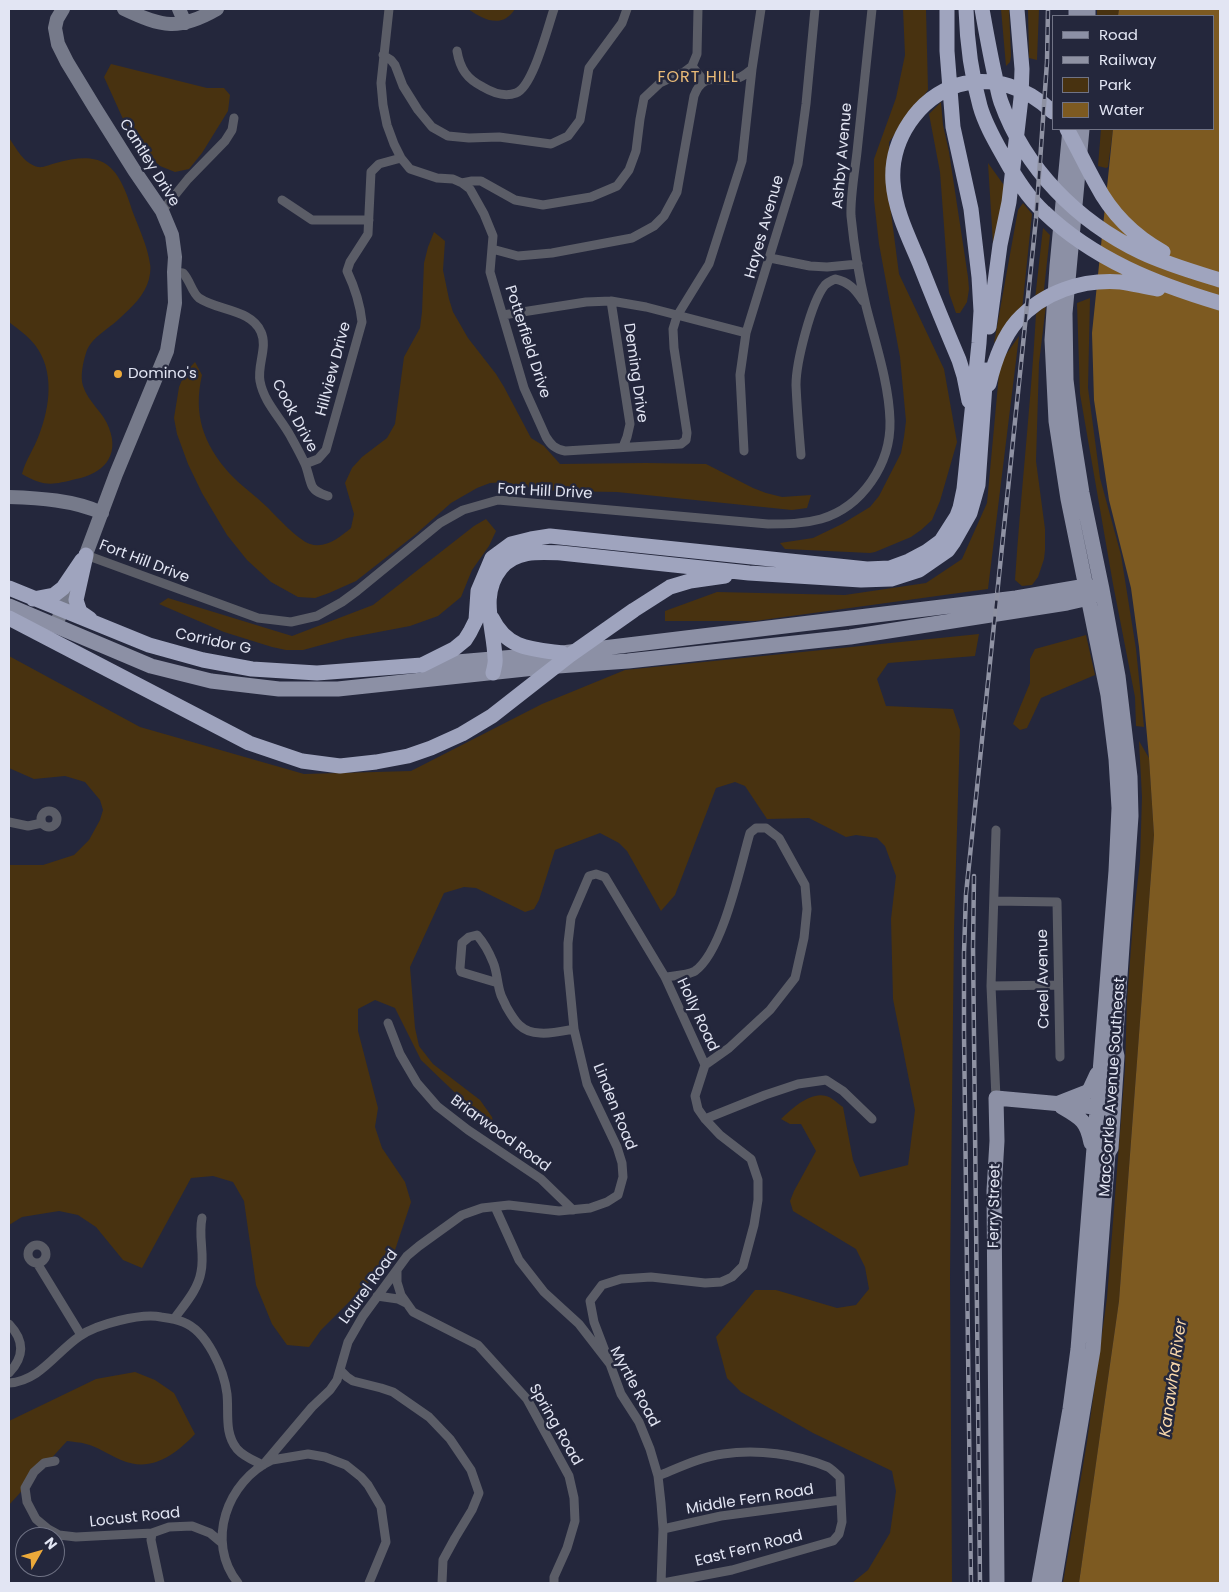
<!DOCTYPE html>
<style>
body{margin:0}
#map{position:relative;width:1229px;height:1592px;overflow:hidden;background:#24273c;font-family:Poppins,sans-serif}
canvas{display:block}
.frame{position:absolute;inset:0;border:10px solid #e2e5f3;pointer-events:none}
.legend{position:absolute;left:1052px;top:15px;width:162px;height:115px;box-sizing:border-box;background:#24273c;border:1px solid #707385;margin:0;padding:6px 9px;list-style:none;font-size:15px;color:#e2e5f3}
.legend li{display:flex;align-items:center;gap:10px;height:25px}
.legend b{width:25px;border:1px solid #707385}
.north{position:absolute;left:15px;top:1527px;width:50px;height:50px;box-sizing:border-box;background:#24273c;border:1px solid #707385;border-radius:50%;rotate:52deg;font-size:14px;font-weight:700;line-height:20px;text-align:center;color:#e2e5f3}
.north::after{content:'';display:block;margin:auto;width:18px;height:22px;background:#eca93a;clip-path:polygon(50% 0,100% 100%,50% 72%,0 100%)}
</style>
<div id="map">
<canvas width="1229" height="1592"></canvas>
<div class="frame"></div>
<ul class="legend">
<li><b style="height:6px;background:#8c90a5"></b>Road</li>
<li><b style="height:6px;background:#8f92a3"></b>Railway</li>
<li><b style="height:14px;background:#483210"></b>Park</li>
<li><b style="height:14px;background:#7d5a21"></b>Water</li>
</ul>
<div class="north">N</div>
</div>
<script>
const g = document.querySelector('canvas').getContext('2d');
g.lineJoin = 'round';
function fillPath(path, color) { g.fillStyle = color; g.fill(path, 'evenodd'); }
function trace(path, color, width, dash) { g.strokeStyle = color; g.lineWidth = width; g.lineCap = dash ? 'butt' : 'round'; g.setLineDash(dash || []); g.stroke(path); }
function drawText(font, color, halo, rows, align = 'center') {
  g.font = font + ' Poppins,sans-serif'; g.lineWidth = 5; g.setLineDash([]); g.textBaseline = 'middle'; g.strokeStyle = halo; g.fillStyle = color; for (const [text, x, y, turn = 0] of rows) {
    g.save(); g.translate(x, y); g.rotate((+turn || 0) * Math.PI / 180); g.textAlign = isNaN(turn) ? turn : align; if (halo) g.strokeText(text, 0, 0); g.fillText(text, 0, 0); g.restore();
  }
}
fillPath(new Path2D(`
 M468,9h47c-13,20 -31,11 -47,0z
 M903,9h23l2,81 -39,52v55l10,77 45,95 13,73 -17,59 -8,19 -11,10 -10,7 -36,15 -5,1 -85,-4 -5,-6 33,-5 29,-14 28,-17 9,-11 22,-43 3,-16 2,-16 -6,-64 -21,-113 -5,-44v-41l22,-61 9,-43z
 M1001,9h8l2,47 -1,6 -4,4z
 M1028,9h11l-2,51 -8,-2z
 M1097,9h22l-1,7h-21z
 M111,64l96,24h17l6,7 -2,16 -26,42 -13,16 -14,3 -15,-6 -11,-10 -26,-37 -19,-42z
 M941,102l2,23 6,27 19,125 1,12 -2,13 -7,11h-4l-7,-20 -9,-121 -11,-58z
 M1101,129h12l-5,38 -2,1 -8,-2z
 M9,138c8,11 14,25 29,29 5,1 13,-3 18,-4 27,-7 50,-10 65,19 5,9 8,19 11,28 6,16 16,37 18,54 1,4 0,11 -1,15 -4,16 -17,28 -29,39 -11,11 -29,19 -34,35 -3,9 -6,24 -3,33 5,16 21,27 26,42 11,28 -6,46 -33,51 -24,6 -31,8 -54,-5 4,-15 12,-25 17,-39 11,-28 16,-64 -4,-90 -7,-9 -17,-16 -26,-23z
 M988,163l18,25 -13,56z
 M1023,203l9,11 -10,96 -9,12 -19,21 24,-133z
 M1043,228l7,7 -6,54v3l-9,7z
 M434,232l11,9 -2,29 6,29 4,13 15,26 28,36 8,13 27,51 13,8 16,18 86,-1 60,1 47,24 13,5 16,4 29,-2 -4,13 -15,2 -175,-18 -61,-1 -35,-5 -15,-4 -16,1 -13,5 -26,15 -35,31 -60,47 -27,12 -14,5 -17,-1 -27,-15 -24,-22 -20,-25 -25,-42 -14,-29 -11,-30 -3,-16 5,-31 6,-14 10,-11 7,13c-9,39 1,69 28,99 11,12 25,21 37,33 9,9 31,33 43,37 16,5 30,-7 41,-16l3,-14 -9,-31 7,-15 10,-11 25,-19 8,-14 9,-67 16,-29 2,-16 2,-49 4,-16z
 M1090,298l-2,90 12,90 21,77 15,94 8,78 -8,-1 -1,-29 -22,-113 -33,-190 -3,-91z
 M1046,305l-7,58 -3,98 9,68v21l-1,9 -6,18 -6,8 -10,1 -7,-6c6,-89 16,-178 21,-266z
 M1019,336l-31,253 -233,32h-90v-10l52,-19 128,3 81,-12 36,-24 25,-56 13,-140z
 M486,519l10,12 -7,15 -17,24 -11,27 -23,19 -28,10 -63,12 -44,12h-17l-14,-3 -48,-15 -65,-28 9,-6 124,38 81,-31 101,-79z
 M979,634l-4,22 -87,7 -11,16 9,27 67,3 7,21 -6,199 -4,347 2,307h-103h3l16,-13 22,-37 6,-42 -4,-20 -79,-38 -72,-41 -14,-14 -11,-41 39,-47h21l61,18 19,-3 13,-16 -4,-22 -9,-18 -63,-38 -3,-10 4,-10 22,-40 -15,-27h-11l-9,-5c10,-10 30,-28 45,-23 6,1 12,8 17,11l10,53 7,17 48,-12 7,-55 -22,-111 -2,-80 5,-43 -11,-30 -8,-8 -21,-3 -10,2 -37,-19 -42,1 -22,-33 -10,-4 -19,6 -41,107 -14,16 -34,-60 -8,-8 -19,-10 -45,17 -16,50 -5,9 -9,3 -49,-24 -12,-1 -20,6 -34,74 5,61 4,18 14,18 47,36 12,17 3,14 -74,-71 -26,-52 -20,-8 -17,9v22l20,77 -3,19 7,21 23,34 6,20 -19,57 -71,71 -12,17 -22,-2 -15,-21 -16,-39 -12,-84 -11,-19 -20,-6 -22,2 -49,90 -19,-8 -27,-33 -18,-12 -19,-4 -37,6 -13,8v-360h34l31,-10 15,-15 11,-20 3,-10 -3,-10 -15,-18 -20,-6 -31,3 -25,-11v-112l131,71 164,47 107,-3 131,-67 83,-34z
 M1086,635l9,40 -54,23 -14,30 -7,2 -7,-6 17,-41v-24l5,-10z
 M1139,741l10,17 5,77 -35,466 -40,282h-16l24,-141 20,-144 18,-229 2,-69 6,-78 7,-61 2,-64z
 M135,1372l20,8 19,13 21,41c-20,21 -44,39 -74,26 -12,-5 -23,-13 -35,-16 -6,-2 -13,-2 -19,-3l-58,64v-84l87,-42z`), '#483210');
fillPath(new Path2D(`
 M1119,9h101v1574h-141l40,-282 35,-466 -5,-77 -10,-111 -8,-59 -22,-88 -15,-100 -2,-67 21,-204h100v-113h-95z`), '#7d5a21');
trace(new Path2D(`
 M389,9l-8,74 2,22 4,20 7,19 7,14 9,11 27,9 16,1 9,4 10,-2h9l34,19 28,5 48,-8 26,-11 12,-16 7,-19 4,-32 4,-21 16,-15 24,-11 8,-6 5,-12 1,-45
 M457,51c3,18 10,28 26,36 10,6 22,10 33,6 17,-6 32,-67 38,-84
 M383,55l8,5 4,5 8,21 15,24 14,17 16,9 21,2 30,-1 52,7 17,-8 12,-16 9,-52 33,-45 5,-14
 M692,66l12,15
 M462,183l8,6 14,25 9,22 -3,36 34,116 22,49c5,8 9,12 19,14l116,-7 5,-4 1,-7 -13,-85 -1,-19 4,-13 32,-52 33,-103 10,-92 9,-60
 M282,200l30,20h57
 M162,211l26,-32 37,-38 7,-11 2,-12
 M492,249l26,7 34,-3 80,-15 22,-12 10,-10 13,-24 17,-96c10,-27 25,-11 44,-18 5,-1 10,-6 14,-9
 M770,258l40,8 17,1 31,-3
 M174,272l9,1c7,7 9,20 16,25 19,13 52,11 62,34 7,15 -4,33 -1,49 4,22 21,37 31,56 5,9 10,18 14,27 3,7 4,15 7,22 3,6 10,8 16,10
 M611,301l19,123 -3,13 -4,10
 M503,315l83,-13 25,-1 35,6 100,26
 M744,451l-4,-76 6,-42 52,-169 8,-60 9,-95
 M801,455c-2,-23 -4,-47 -5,-70 0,-22 15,-83 29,-100 3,-3 6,-4 10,-6 14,3 20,10 28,22
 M305,464l13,-5 8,-9 36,-128c-2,-19 -7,-34 -15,-51l3,-9 18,-28 3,-62 8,-8 22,-6
 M86,555l172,63 33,4 26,-6 25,-14 15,-11 83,-68 23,-13 35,-10 270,24c18,0 35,0 53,-5 41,-12 70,-55 69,-98 -1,-38 -15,-79 -24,-115 -7,-29 -12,-60 -15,-90 -1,-17 4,-46 6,-64 5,-48 10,-95 15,-143
 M41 819a8 8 0 1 1 16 0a8 8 0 1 1-16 0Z
 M9,822l19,4 14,-3
 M995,901l62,1 3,155
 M665,977c7,-1 24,-2 30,-6 28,-20 45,-104 55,-138l6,-5h10l13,10 26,47 2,24 -3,29 -9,40 -25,32 -41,38 -24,17
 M498,983l-37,-11 -1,-4 2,-25 7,-6 8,-2c7,8 12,17 16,27 4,9 4,20 7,30 1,5 4,9 6,14 8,14 15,27 34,27 11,1 23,-2 34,-4
 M991,986l67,-1
 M388,1023l12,31 17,29 20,23 31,24 73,49 32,31
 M996,1098l-5,-112 5,-156
 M705,1119l60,-24 33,-11 28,-4 17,11 29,28
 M495,1207l24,53 25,32 35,32 31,40 11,30 18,28 11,27 8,27 3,27 2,26 -2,54
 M28 1254a9 9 0 1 1 18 0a9 9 0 1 1-18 0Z
 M37,1263l44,72
 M397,1270v12l4,13 12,17 65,33 49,54 42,77 5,22 1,23 -8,27 -13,29v6
 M377,1296l21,3 8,4
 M174,1319c10,-14 24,-29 27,-47 4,-18 -3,-35 1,-54
 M9,1324c15,16 16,32 0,49
 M340,1370l7,7 6,4 28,7 12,4 36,25 21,22 21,31 8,23 -7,17 -17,28 -12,22 -1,23
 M9,1383c31,-2 47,-31 71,-47 17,-12 61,-23 81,-19 7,1 15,2 22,5 24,9 41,48 44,72 2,19 -3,39 10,55 7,8 16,11 26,16l49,-58 18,-17 7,-10 11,-38 15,-26 44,-60 12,-10 43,-31 20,-7 27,-3 50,6 31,-3 17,-6 11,-7 5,-18 -1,-14 -5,-16 -30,-63 -13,-55 -6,-61v-25l3,-25 18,-42 7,-2 9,3 60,100 40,88 -10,31 3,13 7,10 15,16 31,24 7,21v20l-4,25 -11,41 -11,11 -11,5 -16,1 -54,-6 -30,2 -19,6 -12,16 4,21 16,42
 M55,1461l-11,2 -10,9 -9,16 2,14 9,17 12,10 11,6 17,2 76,-4 17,-6 23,-1 18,7 12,10
 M658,1476c20,-8 42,-19 65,-22 34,-5 74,0 105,13 4,2 8,7 12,10l2,45 -3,12 -6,7 -101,29 -69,13
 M663,1529l58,-13 120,-16
 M152,1533l-1,7 9,43
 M238,1583c-33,-41 -11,-102 34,-123l36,-6 17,3 21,8 15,12 7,8 13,22 5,35 -17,41`), '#5b5d67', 9);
trace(new Path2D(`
 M124,9c38,18 55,22 93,0
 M179,9l6,14
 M9,497c30,1 65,3 93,16
 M55,626l21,-45 40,-107 51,-123 8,-48 -1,-31 1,-15 -3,-22 -10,-24 -28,-41 -39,-62 -28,-46 -9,-18 -3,-16 2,-9 6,-10`), '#767a8a', 14);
trace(new Path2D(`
 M1076,9v7
 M1088,16v-7
 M9,606l142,60 60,15 68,8h59l206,-22 84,-6 222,-24 217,-34 22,-5 8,-5
 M422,665l140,-12 454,-55 70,-12 10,2
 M1059,1103l28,-11 3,-3 7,-15
 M1062,1107c19,11 25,14 29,36
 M997,1583l-3,-392 3,-50 -1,-43 110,10
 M1039,1583l31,-174 8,-60 38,-478 3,-63 -3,-49 -8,-64 -40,-196 -12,-78 -4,-81 5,-74 13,-137
 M1054,1583l39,-233 15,-197 3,-5 6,-92 -2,-8 16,-232 -1,-39 -12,-101 -16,-87 -20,-96 -9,-56 -7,-57 -1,-67 17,-184`), '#8c90a5', 15);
trace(new Path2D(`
 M966,9c1,32 5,65 14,97 5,18 15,35 24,51 11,20 23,40 40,55 49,47 112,72 176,91
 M982,9c4,22 8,45 13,67 2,9 3,18 6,26 24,67 76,119 140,150 25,12 53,20 79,28
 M1067,129c10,18 19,37 29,55 15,29 38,52 67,68
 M989,327l11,-82 9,-43 12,-104 1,-29 -5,-60
 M989,384c5,-21 14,-47 28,-63 26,-29 65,-42 104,-39 12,2 25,5 37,7
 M969,401l-5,-25 -5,-16c-14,-33 -27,-65 -40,-98 -11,-26 -24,-52 -26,-80 -3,-42 25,-84 65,-97 35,-10 69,3 95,27
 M86,555l-10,45 4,12 10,7
 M9,588l140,57 54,15 49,9 65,4 105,-8 32,-16 11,-9 5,-8 6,-12 2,-29 14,-33 19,-14 20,-5 19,-3 317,33 23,-1 19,-7 17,-9 15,-11 16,-25 3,-8 4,-19 15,-146 2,-32 -2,-34 -8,-68 -18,-82 -6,-76v-42
 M33,599l21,-4 9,-7 19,-28
 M9,618l240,125 53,18 38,5 36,-4 32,-6 23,-8 31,-14 30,-18 78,-61 64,-45 36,-23 20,-6 35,-5
 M492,618c15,31 39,31 70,35
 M493,673c1,-5 3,-10 2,-15 -1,-31 -16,-63 6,-90 15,-18 38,-16 60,-15l188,20 112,7 30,-1 28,-9 29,-20 5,-7 17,-30 8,-28 8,-115`), '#9fa4be', 15);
const rail = new Path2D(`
 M974,876l-1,71 7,636
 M971,1583l-7,-550v-80l2,-59 70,-675 11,-157 1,-53`);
trace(rail, '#8f92a3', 4.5);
trace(rail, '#24273c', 2.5, [8]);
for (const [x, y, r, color] of [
 [118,374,5,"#eca93a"]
]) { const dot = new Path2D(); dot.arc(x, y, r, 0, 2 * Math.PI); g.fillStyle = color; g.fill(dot); trace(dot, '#24273c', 2); }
drawText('15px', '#e2e5f3', '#24273c', [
 ["Ashby Avenue",843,156,-85],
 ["Cantley Drive",149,163,58],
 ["Hayes Avenue",765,227,-74],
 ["Potterfield Drive",527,342,72],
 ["Hillview Drive",334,369,-75],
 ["Deming Drive",635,373,82],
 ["Cook Drive",294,416,62],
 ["Fort Hill Drive",545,492,3],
 ["Fort Hill Drive",144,562,21],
 ["Corridor G",213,642,12],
 ["Creel Avenue",1044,979,-91],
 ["Holly Road",697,1015,65],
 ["MacCorkle Avenue Southeast",1113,1087,-86],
 ["Linden Road",614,1107,68],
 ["Briarwood Road",500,1134,36],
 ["Ferry Street",995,1206,-89],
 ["Laurel Road",369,1287,-54],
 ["Myrtle Road",634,1387,62],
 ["Spring Road",555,1425,60],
 ["Middle Fern Road",750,1500,-9],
 ["Locust Road",135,1518,-6],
 ["East Fern Road",749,1549,-14]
]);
drawText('15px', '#e2e5f3', '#24273c', [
 ["Domino's",128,374]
], 'left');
g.letterSpacing = '1px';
drawText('16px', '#e9ba77', '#24273c', [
 ["FORT HILL",698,78]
]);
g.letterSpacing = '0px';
drawText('italic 16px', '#fad9ac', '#24273c', [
 ["Kanawha River",1174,1378,-82]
]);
</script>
